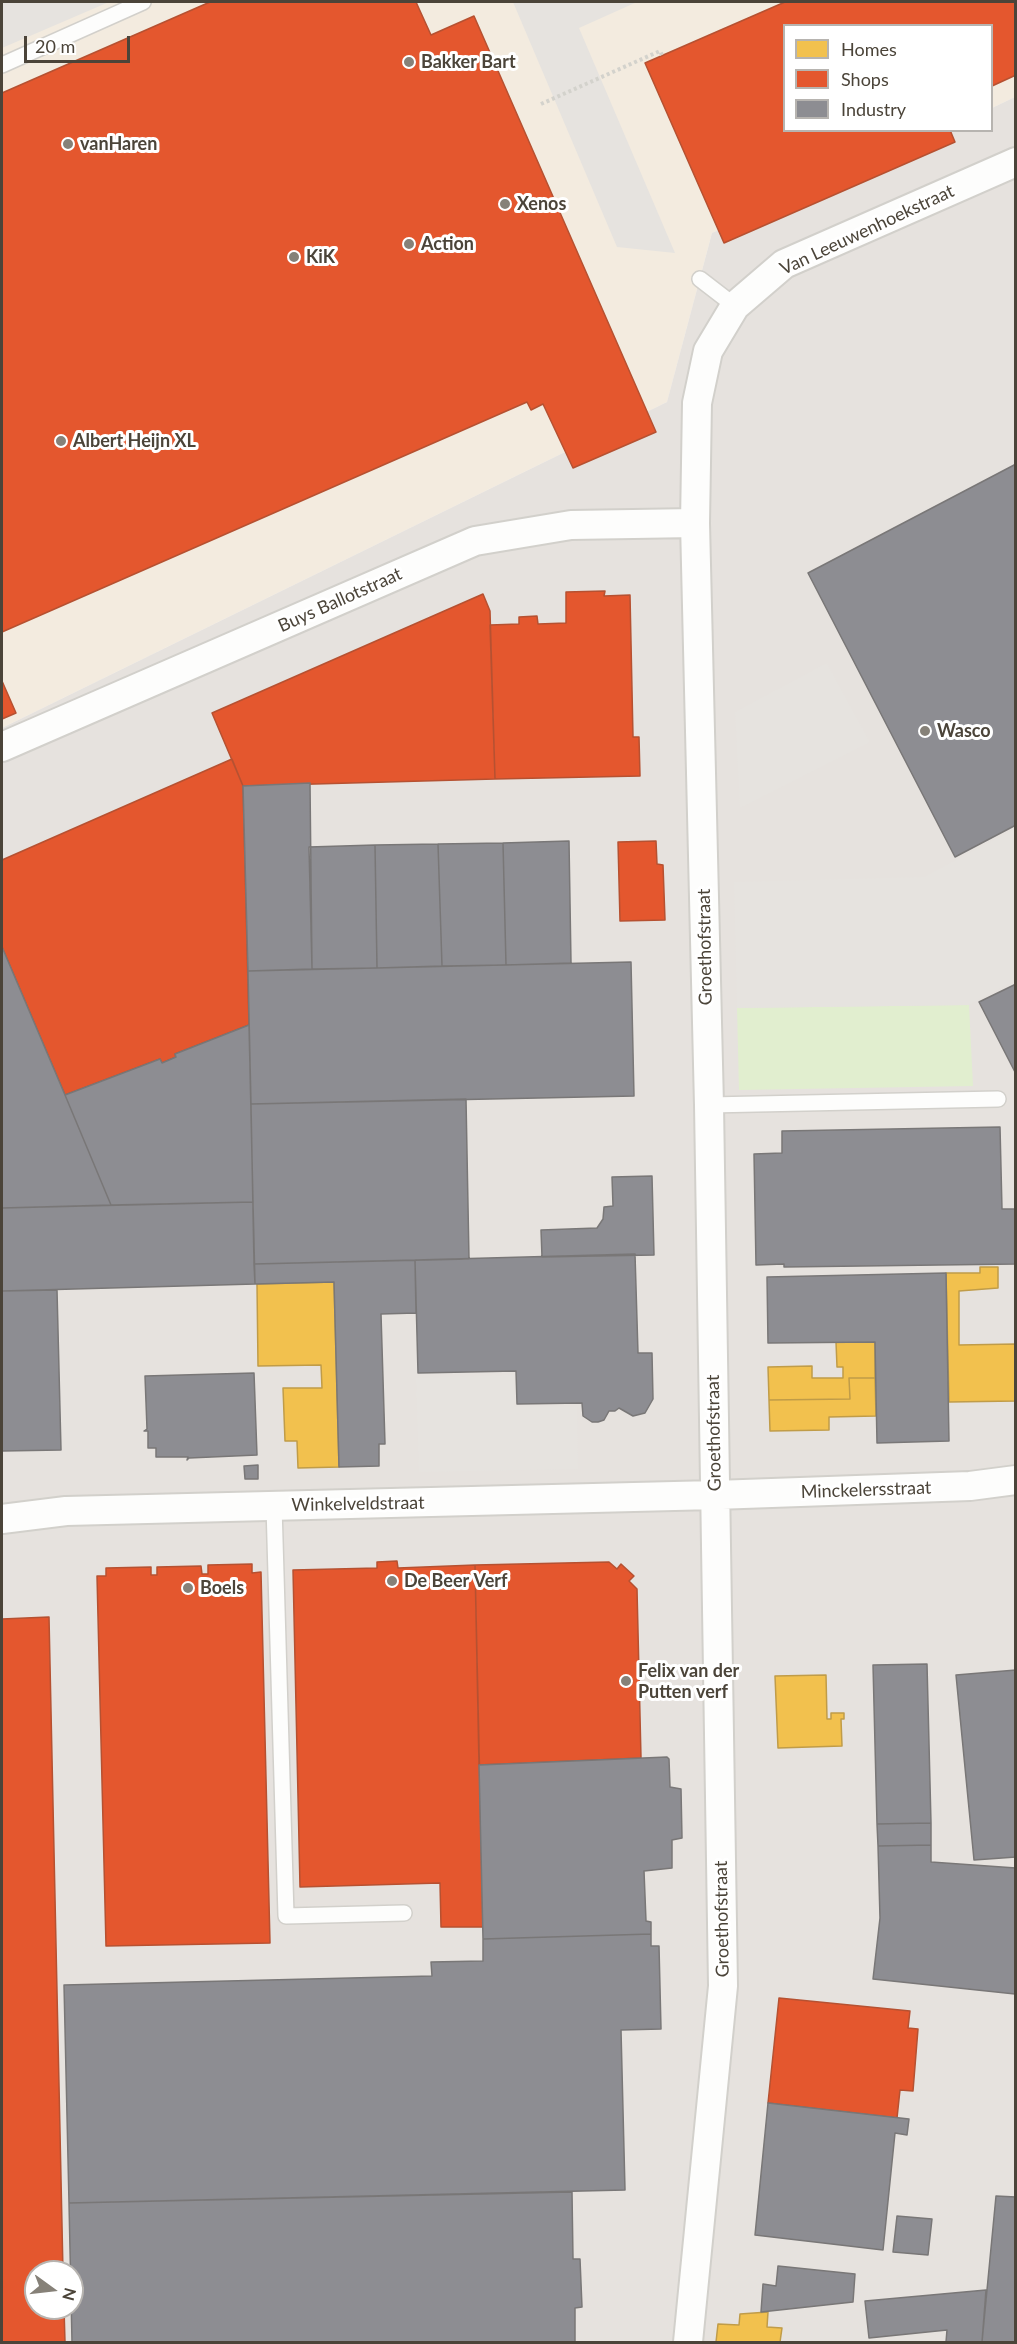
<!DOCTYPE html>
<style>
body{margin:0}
#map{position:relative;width:1017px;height:2344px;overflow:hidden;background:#f4f2ee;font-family:Lato,sans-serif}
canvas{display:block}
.frame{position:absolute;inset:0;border:3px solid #4b4439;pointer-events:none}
.legend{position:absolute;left:783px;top:24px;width:210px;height:108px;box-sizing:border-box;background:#fff;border:2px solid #b7b4b0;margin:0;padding:8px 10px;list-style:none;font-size:18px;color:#4b4439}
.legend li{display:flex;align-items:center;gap:12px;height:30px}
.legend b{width:30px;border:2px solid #b7b4b0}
.north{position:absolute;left:24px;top:2260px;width:60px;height:60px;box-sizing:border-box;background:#fff;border:2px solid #b7b4b0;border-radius:50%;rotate:105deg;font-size:16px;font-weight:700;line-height:24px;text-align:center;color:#4b4439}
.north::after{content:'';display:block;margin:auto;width:21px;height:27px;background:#868178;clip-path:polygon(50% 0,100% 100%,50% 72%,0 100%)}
.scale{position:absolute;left:24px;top:36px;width:106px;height:27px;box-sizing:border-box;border:3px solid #4b4439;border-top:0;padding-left:8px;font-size:18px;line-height:21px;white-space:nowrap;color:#4b4439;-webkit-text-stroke:4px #fff;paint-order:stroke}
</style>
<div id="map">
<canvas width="1017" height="2344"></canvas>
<div class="frame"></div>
<ul class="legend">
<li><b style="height:16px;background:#f2c14e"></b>Homes</li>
<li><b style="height:16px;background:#e4572e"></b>Shops</li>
<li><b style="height:16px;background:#8d8d92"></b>Industry</li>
</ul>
<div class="north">N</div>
<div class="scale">20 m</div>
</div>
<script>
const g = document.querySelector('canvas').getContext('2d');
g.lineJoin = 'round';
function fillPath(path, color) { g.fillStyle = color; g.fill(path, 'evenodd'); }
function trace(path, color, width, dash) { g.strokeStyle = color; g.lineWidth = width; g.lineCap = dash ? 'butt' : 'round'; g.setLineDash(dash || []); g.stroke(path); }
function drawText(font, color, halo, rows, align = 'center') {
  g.font = font + ' Lato,sans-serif'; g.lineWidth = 6; g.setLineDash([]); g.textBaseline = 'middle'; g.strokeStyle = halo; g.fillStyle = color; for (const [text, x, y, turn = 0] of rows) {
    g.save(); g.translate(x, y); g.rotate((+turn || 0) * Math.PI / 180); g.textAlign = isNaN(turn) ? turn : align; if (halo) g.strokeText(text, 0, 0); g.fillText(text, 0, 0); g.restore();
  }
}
fillPath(new Path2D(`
 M2,2h1013v95l-23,11v-82h-208v104l157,1 -229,102 -45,169 -665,326z`), '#f3ebdf');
fillPath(new Path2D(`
 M1015,97v2245h-1013v-1614l665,-326 45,-169 229,-102 51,-1v-22zM36,2272h36v36h-36z`), '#e6e2de');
fillPath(new Path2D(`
 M969,1005l4,81 -234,4 -2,-82z`), '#e1eecf');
fillPath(new Path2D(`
 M2,2h107l-107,46z
 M513,2h124l-58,26 96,225 -58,-6z
 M827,663l43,79 -130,66 -5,-96z
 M1015,829v151l-46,25 -232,3 -3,-126 190,-5z
 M514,1375v32h63l1,62 -159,3 -3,-94z`), '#e6e3df');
const homes = new Path2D(`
 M980,1267h18v21l-39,3v54l57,-1v57l-67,1 -3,-129h34z
 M334,1282l5,185 -41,1 -1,-27h-12l-2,-53h39l-1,-23 -63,1 -1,-82z
 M836,1342h39v36h-26l1,21 -81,1 -1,-33 44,-1v12h31v-11h-6z
 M849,1378h26l1,38 -47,1v13l-59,1 -1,-31 81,-1z
 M826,1675l1,44h4v-6h13v6h-3l1,27 -64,2 -3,-72z
 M768,2312l-1,15 15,1 -2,14h-64l2,-18 21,1 1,-11z`);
fillPath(homes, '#f2c14e');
trace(homes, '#c09c48', 1.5);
const shops = new Path2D(`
 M210,2h206l15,33 43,-19 182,416 -83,36 -30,-64 -12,6 -4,-8 -525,230v-539z
 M785,2h231v73l-24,11v-60h-208v104h166l5,12 -231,101 -79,-180z
 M605,591l-1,5 26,-1 3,142h6l1,39 -145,3 -5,-154 29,-1v-7l18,-1 1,8 28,-1v-31z
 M483,594l7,17 5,168 -252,7 -31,-73z
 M2,681l14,32 -14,6z
 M232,759l11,27 6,239 -74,29 1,3 -14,6 -2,-4 -95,36 -63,-148v-87z
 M656,841l1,23 6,1 2,55 -45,1 -2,-79z
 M397,1561l1,7 77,-3 8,362h-42l-1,-44 -140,4 -7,-317 84,-2v-6z
 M609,1562l8,7 4,-5 13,12 -5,5 8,8 4,169 -162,7 -4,-200z
 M252,1564v9l9,-1 9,371 -164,3 -9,-370h9v-8l45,-1v8h6v-8l44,-1 1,8h6v-9z
 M49,1617l14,655h-27v36h28l1,34h-63v-723z
 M779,1998l131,13 -2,17 10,1 -5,62 -13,-1 -3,28 -129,-15z`);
fillPath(shops, '#e4572e');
trace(shops, '#b65131', 1.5);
const industry = new Path2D(`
 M1016,464v361l-61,32 -147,-284z
 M310,783l2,186 -64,2 -5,-185z
 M569,841l2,122 -65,2 -3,-122z
 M503,843l3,122 -64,1 -4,-122z
 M438,844l4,122 -65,2 -2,-123z
 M375,845l2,123 -65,1 -3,-122z
 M2,947l63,148 46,110 -109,3z
 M631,962l3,134 -383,8 -3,-133z
 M1016,984v90l-37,-72z
 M249,1025l4,177 -142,3 -46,-110 95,-36 2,4 14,-6 -1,-3z
 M466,1099l3,160 -215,5 -3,-160z
 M1000,1127l2,82h14v55l-232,3v-3l-28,1 -2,-111 28,-1v-22z
 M652,1176l2,79 -112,2 -1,-27 56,-2 6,-9 1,-12 9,-1 -1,-29z
 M253,1202l2,82 -253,7v-83z
 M635,1254l3,99h14l1,46 -8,14 -12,3 -14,-8 -4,3h-6l-5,9 -6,2h-6l-9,-6 -1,-13 -65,1 -1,-33 -98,2 -3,-113z
 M415,1260l1,53 -35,1 4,130h-6v22l-40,1 -5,-185 -79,2 -1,-20z
 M946,1273l3,168 -72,2 -2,-101 -107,1 -1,-66z
 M57,1290l4,160 -59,1v-160z
 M254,1373l3,82 -68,3 -2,2 1,-3h-32v-9h-8v-17h-4l3,-2 -2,-53z
 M258,1465v14h-13l-1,-13z
 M927,1664l4,159 -54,1 -4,-159z
 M1016,1670v187l-42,3 -18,-185z
 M667,1757l2,2 1,28 11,2 1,49 -10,2v28l-28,3 2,50 5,1v12l-168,5 -4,-174z
 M931,1823v22l-53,1 -1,-22z
 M931,1845v17l85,6 -1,126 -142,-15 7,-61 -2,-72z
 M651,1934v12h8l2,83 -40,1 4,160 -556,13 -5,-218 368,-9 -1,-14 52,-1v-22z
 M768,2103l141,16 -2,16 -12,-2 -12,117 -128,-15z
 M572,2192l1,67h7l2,48 -7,1v34h-503l-3,-139z
 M996,2196l20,1v145h-34z
 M897,2216l35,3 -4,36 -35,-3z
 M778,2266l77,8 -2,28 -92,10 2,-28 13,2z
 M986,2290l-4,52h-36l1,-12 -78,8 -4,-37z`);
fillPath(industry, '#8d8d92');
trace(industry, '#797777', 1.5);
const service = new Path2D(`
 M2,65l141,-63
 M700,279l35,27
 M709,1105l289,-6
 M274,1506l12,410 118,-3`);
const minor = new Path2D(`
 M2,747l473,-206 96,-16 124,-2
 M2,1519l64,-8 649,-16 255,-9 46,-6
 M688,2342l35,-356 -14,-881 -14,-582 2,-120 11,-52 27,-45 49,-42 232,-102`);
trace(service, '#d2d0cb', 18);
trace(minor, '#d2d0cb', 32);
trace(new Path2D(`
 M541,104l119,-53 2,4`), '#d3d2cc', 4, [3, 3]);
trace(service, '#fdfdfc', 15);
trace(minor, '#fdfdfc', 28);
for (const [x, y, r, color] of [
 [409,62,6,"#868178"],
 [68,144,6,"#868178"],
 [505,204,6,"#868178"],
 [409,244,6,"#868178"],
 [294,257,6,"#868178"],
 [61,441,6,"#868178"],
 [925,731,6,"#868178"],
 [392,1581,6,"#868178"],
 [188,1588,6,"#868178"],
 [626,1681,6,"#868178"]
]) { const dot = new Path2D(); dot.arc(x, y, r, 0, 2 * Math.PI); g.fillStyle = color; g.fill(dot); trace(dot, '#fff', 2); }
drawText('bold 18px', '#4b4439', '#fff', [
 ["Bakker Bart",421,62],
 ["vanHaren",80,144],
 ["Xenos",517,204],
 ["Action",421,244],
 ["KiK",306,257],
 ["Albert Heijn XL",73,441],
 ["Wasco",937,731],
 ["De Beer Verf",404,1581],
 ["Boels",200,1588],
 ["Felix van der",638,1671],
 ["Putten verf",638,1692]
], 'left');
drawText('18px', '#4b4439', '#fff', [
 ["Van Leeuwenhoekstraat",867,230,-25],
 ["Buys Ballotstraat",340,600,-24],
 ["Groethofstraat",705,947,-91],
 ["Groethofstraat",714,1433,-91],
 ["Minckelersstraat",866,1490,-2],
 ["Winkelveldstraat",358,1504,-1],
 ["Groethofstraat",722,1919,-91]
]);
</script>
